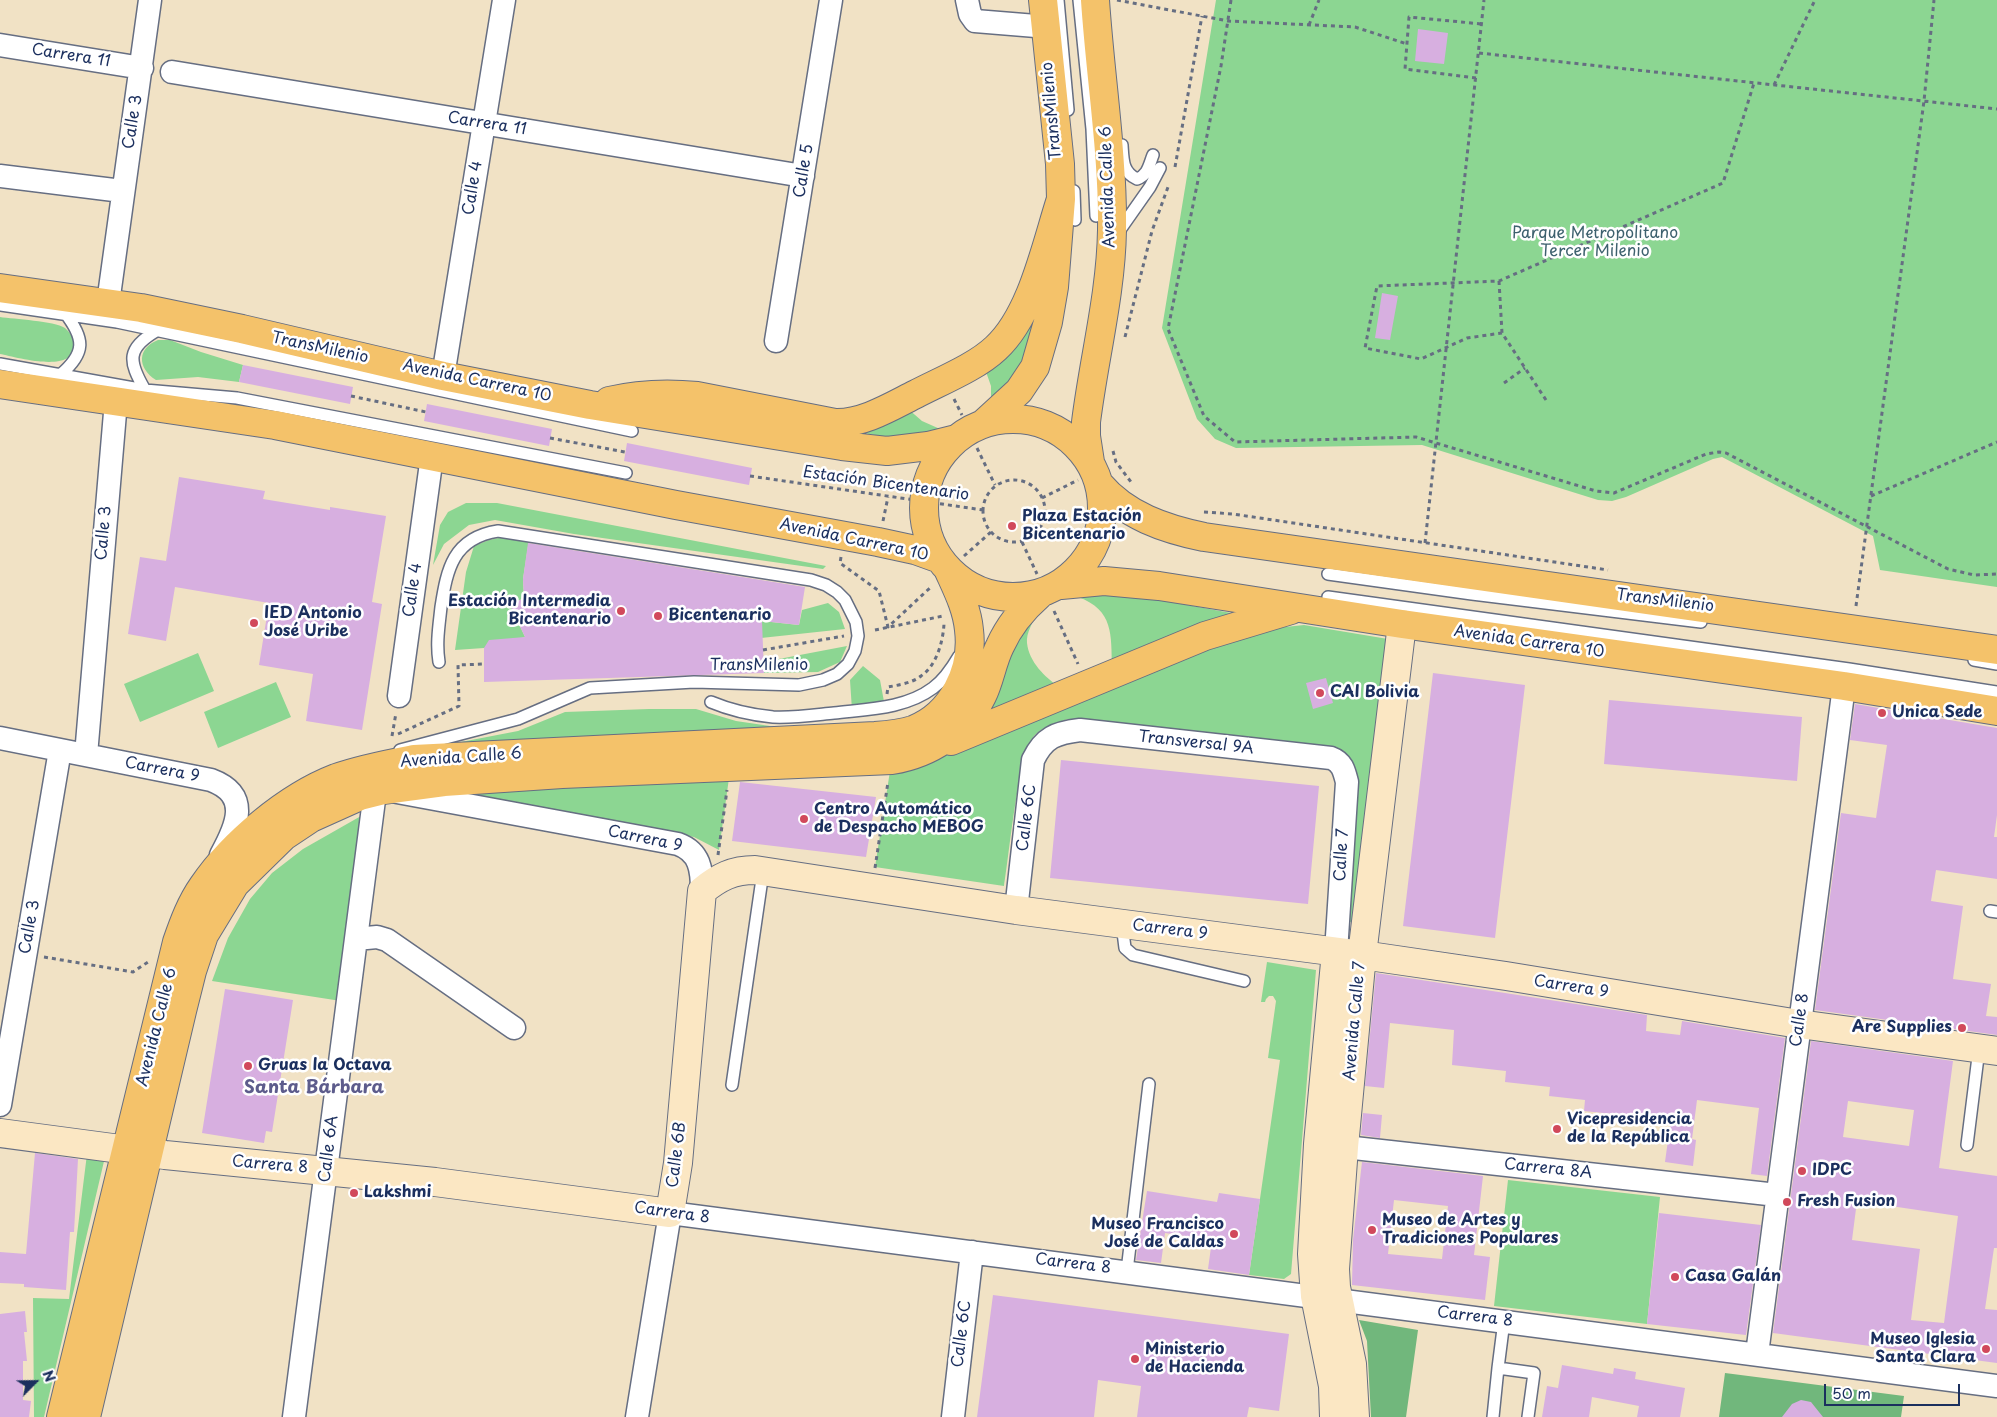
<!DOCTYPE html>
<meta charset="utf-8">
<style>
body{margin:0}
#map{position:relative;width:1997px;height:1417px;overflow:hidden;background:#f1e2c5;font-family:"Playpen Sans",sans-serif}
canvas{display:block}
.north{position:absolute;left:10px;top:1357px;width:50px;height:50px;-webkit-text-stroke:4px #fff;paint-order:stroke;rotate:67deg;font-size:14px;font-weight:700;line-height:20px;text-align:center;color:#1b2f5e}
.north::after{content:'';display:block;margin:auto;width:18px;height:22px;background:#1b2f5e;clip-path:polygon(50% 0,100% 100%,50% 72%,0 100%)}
.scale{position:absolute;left:1824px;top:1384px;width:136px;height:22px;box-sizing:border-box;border:2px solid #1b2f5e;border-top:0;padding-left:6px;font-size:15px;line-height:18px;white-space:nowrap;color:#1b2f5e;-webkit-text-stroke:4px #fff;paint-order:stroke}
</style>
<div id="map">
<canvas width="1997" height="1417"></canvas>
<div class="north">N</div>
<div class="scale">50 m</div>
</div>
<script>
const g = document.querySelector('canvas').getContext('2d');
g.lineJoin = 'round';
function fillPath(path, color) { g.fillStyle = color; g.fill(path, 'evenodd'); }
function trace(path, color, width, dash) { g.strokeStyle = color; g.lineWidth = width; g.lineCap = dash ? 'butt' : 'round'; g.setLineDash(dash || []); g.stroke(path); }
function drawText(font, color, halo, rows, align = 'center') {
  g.font = font + ' "Playpen Sans",sans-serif'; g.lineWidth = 5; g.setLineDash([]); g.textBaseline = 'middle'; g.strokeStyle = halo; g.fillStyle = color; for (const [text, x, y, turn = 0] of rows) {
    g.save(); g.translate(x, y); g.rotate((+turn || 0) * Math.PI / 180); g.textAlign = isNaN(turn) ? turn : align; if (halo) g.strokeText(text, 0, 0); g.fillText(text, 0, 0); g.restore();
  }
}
fillPath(new Path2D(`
 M1216,0h781v587l-117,-17 -7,-34 -151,-79 -9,2 -87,38 -14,4 -14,-1 -176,-55 -186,3 -21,-9 -18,-20 -35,-91z
 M1038,305l-12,59 -21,27 -14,8v-13l-6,-17z
 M0,317c14,2 54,4 65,11 5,4 9,11 9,16 2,31 -58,13 -74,10z
 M158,340h12l31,12 42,13 -4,17 -41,-5 -42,3c-19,-12 -19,-32 2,-40z
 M907,408l15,13 18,8 -28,8h-25l-30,-5z
 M466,503h31l329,63 -3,3 -249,-35 -79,-14 -26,5 -25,19 -11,21 7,-40 8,-13z
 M503,537l26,3 -6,39 1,19 -14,7 15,32 -41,11 -29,2 11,-78 8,-26 15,-6z
 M1105,593l55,7 82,15 -130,52c-1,-32 2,-57 -34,-70z
 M828,603l11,9 6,17 -84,9 1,-17 37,4 3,-15z
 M1037,613c-4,9 -11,20 -10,30 2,19 18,34 32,44l-79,32 31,-75z
 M1304,625l84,14 -32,284 -11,-2 4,-152 -169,-37 -112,-13c-12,4 -26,8 -34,17 -16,18 -25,122 -30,150l-129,-19 15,-96 335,-131 51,-12z
 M847,646l-7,16 -22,10 -54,1 -1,-11z
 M198,653l16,38 -74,31 -16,-38z
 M863,666l17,14 5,27 -33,3 -2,-30z
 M276,682l15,35 -73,31 -14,-36z
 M649,709h47l40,12 61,9 -362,17 83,-16 47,-19z
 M729,778l-10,72 -25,-13 -227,-43z
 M368,812l-27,189 -129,-20 16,-43 22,-39 22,-26 31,-24z
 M1267,962l49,8 -25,304 -7,5 -35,-4 31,-215 -12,-2 8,-57 -3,-5h-4l-3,3 -1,3h-4z
 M87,1154l18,3 -61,260h-10l-1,-119 36,1z
 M1508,1180l152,17 -13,127 -153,-18z`), '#8cd692');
fillPath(new Path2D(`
 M1359,1320l59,10 -12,87h-35l-4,-76z
 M1725,1373l179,23 -3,21h-182z`), '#71b77c');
fillPath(new Path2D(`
 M1418,29l30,4 -4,31 -29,-3z
 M1382,293l16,3 -8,44 -15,-2z
 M243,365l110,22 -3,17 -111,-22z
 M427,404l125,25 -3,17 -125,-25z
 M627,443l125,25 -3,17 -125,-24z
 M179,477l86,14 -2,8 67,11v-3l56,9 -14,86 10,2 -20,126 -56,-9 7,-47 -54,-9 10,-62 -94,-16 -9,54 -38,-7 12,-77 26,4z
 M528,543l277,44 -6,38 -37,-4 2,52 -280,9v-34l5,-8 36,-3 -15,-32 14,-7 -1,-19z
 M1433,673l92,12 -30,253 -92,-12z
 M1326,678l7,25 -20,6 -7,-26z
 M1609,700l193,17 -5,64 -193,-17z
 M1855,704l142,24v87l-3,22h3v42l-61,-9 -5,31 32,5 -10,73 38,5 -5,32 11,1v18l-182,-25 26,-197 35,5 11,-73 -37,-5z
 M1061,760l258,26 -11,118 -258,-26z
 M740,782l136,15 -10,60 -134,-16z
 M1376,973l271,42 -1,16 34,4 2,-14 103,17 -18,138 -16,-2 8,-66 -62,-8 -5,39 4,1 -3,26 -28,-4 6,-44 -28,-4v3l-59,-6 1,-11 -36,-4 1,-9 -45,-5 1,-11 -54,-6 2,-35 -64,-7 -6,65 -19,-2z
 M225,989l68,11 -21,132 -6,-1 -2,12 -62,-10z
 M1811,1041l142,20 -14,107 58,8v72h-3l-9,61 12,1v53l-224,-30zM1848,1101l66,9 -5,36 -66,-9zM1857,1201l101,15 -14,107 -33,-3 9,-71 -68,-9z
 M1363,1113l19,2 -2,23 -19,-3z
 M35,1153l43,6 -4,73h-4l-4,58 -42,-3v-3l-24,-1v-31l26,2z
 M1362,1162l121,14 -9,79 16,2 -5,43 -133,-15 1,-45zM1394,1200l54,6 -6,53 -54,-5z
 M1147,1191l70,11 2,-9 41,6 -11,76 -41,-6 4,-29 -47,-7 -4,30 -25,-3z
 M1659,1213l102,12 -15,110 -99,-11z
 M993,1295l296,39 -10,77 -30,-4 -2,10h-110l4,-31 -43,-6 -4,37h-117z
 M25,1311l2,21h-3l3,29h-4v39l8,1 -2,16h-29v-103z
 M1562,1365l51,9 1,-6 22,4 -1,7 50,9 -5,29h-43l2,-11 -47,-9 -3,20h-47l5,-31 11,2z
 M1801,1400l10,2 12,15h-41l10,-13z`), '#d7afe0');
const lane = new Path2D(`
 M1058,0l10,110
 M1079,0l13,129 4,87
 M1122,145c1,14 0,27 15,34 11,-4 12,-14 16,-24
 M1074,191l1,29
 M1117,234l33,-47 10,-19
 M0,305l117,17 515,109
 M0,364l145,26 92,8 389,75
 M60,375c26,-22 25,-36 5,-62
 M145,390c-17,-29 -19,-42 13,-60
 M1328,574l144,20 229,28
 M1328,597l521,72 148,23
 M1974,660l23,4
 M711,702c19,8 41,13 62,15 21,1 41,-2 61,-4 33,-4 71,-4 99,-25 11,-8 19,-20 26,-32
 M400,750l118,-31 72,-31 104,-6 105,3 24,-5 14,-6 11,-10 7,-13 3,-15 -2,-14 -11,-22 -8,-8 -11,-7 -15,-5 -313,-49c-45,7 -51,38 -57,76 -2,19 -5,36 -2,55
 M1990,911l7,1
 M1122,924l3,24 8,7 111,26
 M732,1085l31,-213
 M1967,1145l12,-96
 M1127,1271l22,-187
 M1504,1321l-6,47 36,5 -6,44
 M1493,1417l5,-49`);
const street = new Path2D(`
 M967,0l3,14 5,7 61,5
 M0,45l142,23
 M172,72l631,104
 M0,176l122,15
 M108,303l42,-303
 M776,341l55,-341
 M443,376l61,-376
 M399,696l33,-240
 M0,738l211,42c40,15 26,46 10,75
 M86,755l30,-354
 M397,792l281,52c22,8 24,26 24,47
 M1016,910l17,-150c11,-23 23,-27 47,-30l251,28c11,4 13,12 16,24l-11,170
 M356,939l21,-2 10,3 127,88
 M0,1105l60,-355
 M1327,1145l450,50
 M1757,1354l87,-668
 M294,1417l81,-625
 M637,1417l33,-204 1327,173
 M953,1417l19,-165`);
const secondary = new Path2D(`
 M1362,955l40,-331
 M0,1133l165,22 270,27 235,31 8,-50 24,-272c17,-14 31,-21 53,-21l261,40 353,46 137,20 293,48 198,27
 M1334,1417l-1,-31 -18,-90 -3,-42 6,-110 18,-192
 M1355,1417l-3,-53 -16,-77 -1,-18 9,-122 17,-182`);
const primary = new Path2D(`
 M0,288l141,20 101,21 201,47 147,29 252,41 45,5 41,-5 28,-7
 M0,384l275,41 401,80 202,37 37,8 25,9
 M609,401c30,-7 58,-8 88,-5l138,27c28,1 57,-17 81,-29 25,-13 60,-27 80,-46 36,-33 50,-103 65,-149
 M924 508a89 89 0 1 1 178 0a89 89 0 1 1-178 0Z
 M983,424l36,-33 16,-24 13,-45 6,-35 7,-88 -1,-35 -17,-164
 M1090,462l-4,-26v-14c8,-64 25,-128 26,-192 1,-76 -12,-154 -17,-230
 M1099,484c27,32 66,45 105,53l793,113
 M1061,585l43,-4 55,5 243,38 442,62 153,25
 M951,741l254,-105 86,-26
 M61,1417l116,-475c7,-20 14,-39 26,-56 29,-43 84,-89 133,-108 25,-9 52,-14 78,-19l461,-23c13,-1 25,-2 38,-6 39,-15 61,-59 56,-100 -2,-22 -12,-41 -21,-61
 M86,1417l96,-406 10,-40 12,-36 31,-51 49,-48 27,-18 49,-22 24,-6 60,-8 118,-8 330,-14c38,-6 73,-29 90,-64 8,-16 10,-34 18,-50 9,-20 23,-37 39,-51`);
trace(lane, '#666e82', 14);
trace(street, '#666e82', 25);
trace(secondary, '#666e82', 30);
trace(primary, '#666e82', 30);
trace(new Path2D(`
 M1117,0l111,21 127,6 52,17
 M1231,0l-10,66 -53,263 36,87 31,26 181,-5 180,54 18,2 92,-39 13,-2 7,1 222,116 26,6 23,-1
 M1309,25l10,-25
 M1479,53l518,56
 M1476,78l-71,-9 4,-52 73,7
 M1774,85l41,-85
 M1175,167l27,-151
 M1499,281l3,52
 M1125,337l27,-106 16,-44
 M1504,383l21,-15
 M351,396l75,16
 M954,399l8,16
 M1546,400l-44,-67 -35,5 -46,21 -56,-11 12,-62 122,-5 224,-98 31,-100
 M550,438l75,14
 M977,448l18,37
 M1113,451l3,11 15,20
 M750,476l233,34
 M983 511a31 31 0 1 1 62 0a31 31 0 1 1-62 0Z
 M1871,496l126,-54
 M1042,498l36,-18
 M1204,512l29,2 375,56
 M883,521l5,-24
 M1022,542l15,32
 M1425,543l59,-543
 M964,556l27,-24
 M841,557l-1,6 39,28 9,36 44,-41
 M1856,606l68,-505 10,-101
 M1054,611l24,53
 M875,630l68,-14
 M763,650l81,-14
 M887,694l1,-7c11,-2 24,-4 33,-11 16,-11 22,-35 23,-52
 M398,734l61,-28 -1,-41 26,-1
 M392,736l4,-23
 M718,855l9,-65
 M875,868l13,-86
 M44,957l89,15 15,-10`), '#666e82', 3, [4, 4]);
trace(lane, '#fff', 11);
trace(street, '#fff', 22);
trace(secondary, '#fbe7c3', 28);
trace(primary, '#f4c26a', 28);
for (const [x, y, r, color] of [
 [1012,526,5,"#d1495b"],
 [621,611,5,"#d1495b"],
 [658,616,5,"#d1495b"],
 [254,623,5,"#d1495b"],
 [1320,693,5,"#d1495b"],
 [1882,713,5,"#d1495b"],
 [804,819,5,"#d1495b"],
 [1962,1028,5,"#d1495b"],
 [248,1066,5,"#d1495b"],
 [1557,1129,5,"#d1495b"],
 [1802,1171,5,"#d1495b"],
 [354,1193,5,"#d1495b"],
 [1787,1202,5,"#d1495b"],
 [1372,1230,5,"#d1495b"],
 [1234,1234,5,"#d1495b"],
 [1675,1277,5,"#d1495b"],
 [1986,1349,5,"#d1495b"],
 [1135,1359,5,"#d1495b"]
]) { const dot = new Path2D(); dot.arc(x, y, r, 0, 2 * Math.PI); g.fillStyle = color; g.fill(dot); trace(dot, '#fff', 2); }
drawText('16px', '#1b2f5e', '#fff', [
 ["Carrera 11",71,56,9],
 ["TransMilenio",1052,111,-95],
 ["Calle 3",133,122,-81],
 ["Carrera 11",487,124,9],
 ["Calle 5",804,171,-81],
 ["Avenida Calle 6",1108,187,-92],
 ["Calle 4",473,188,-81],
 ["TransMilenio",320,348,12],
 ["Avenida Carrera 10",477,381,12],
 ["Estación Bicentenario",886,484,8],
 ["Calle 3",104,533,-85],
 ["Avenida Carrera 10",854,540,12],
 ["Calle 4",413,590,-82],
 ["TransMilenio",1665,601,7],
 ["Avenida Carrera 10",1529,642,8],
 ["TransMilenio",759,666],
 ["Transversal 9A",1196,743,6],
 ["Avenida Calle 6",461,758,-4],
 ["Carrera 9",162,770,11],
 ["Calle 6C",1027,818,-83],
 ["Carrera 9",645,839,12],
 ["Calle 7",1342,855,-87],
 ["Calle 3",30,927,-80],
 ["Carrera 9",1170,930,7],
 ["Carrera 9",1571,987,9],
 ["Calle 8",1800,1020,-82],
 ["Avenida Calle 7",1355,1021,-85],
 ["Avenida Calle 6",157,1027,-76],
 ["Calle 6A",329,1149,-83],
 ["Calle 6B",677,1155,-83],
 ["Carrera 8",270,1165,5],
 ["Carrera 8A",1548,1169,6],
 ["Carrera 8",672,1213,8],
 ["Carrera 8",1073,1264,7],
 ["Carrera 8",1475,1317,7],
 ["Calle 6C",962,1334,-83]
]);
drawText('16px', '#3d616e', '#fff', [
 ["Parque Metropolitano",1595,234],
 ["Tercer Milenio",1595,252]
]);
drawText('bold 16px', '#1b2f5e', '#fff', [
 ["Plaza Estación",1022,517],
 ["Bicentenario",1022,535],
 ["Estación Intermedia",611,602,"right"],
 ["Bicentenario",611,620,"right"],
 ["IED Antonio",264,614],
 ["José Uribe",264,632],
 ["Bicentenario",668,616],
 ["CAI Bolivia",1330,693],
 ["Unica Sede",1892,713],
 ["Centro Automático",814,810],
 ["de Despacho MEBOG",814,828],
 ["Are Supplies",1952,1028,"right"],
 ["Gruas la Octava",258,1066],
 ["Vicepresidencia",1567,1120],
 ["de la República",1567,1138],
 ["IDPC",1812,1171],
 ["Lakshmi",364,1193],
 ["Fresh Fusion",1797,1202],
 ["Museo de Artes y",1382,1221],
 ["Tradiciones Populares",1382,1239],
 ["Museo Francisco",1224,1225,"right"],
 ["José de Caldas",1224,1243,"right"],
 ["Casa Galán",1685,1277],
 ["Museo Iglesia",1976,1340,"right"],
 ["Santa Clara",1976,1358,"right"],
 ["Ministerio",1145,1350],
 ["de Hacienda",1145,1368]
], 'left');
drawText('bold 18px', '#5d5c8c', '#fff', [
 ["Santa Bárbara",314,1088]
]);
</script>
